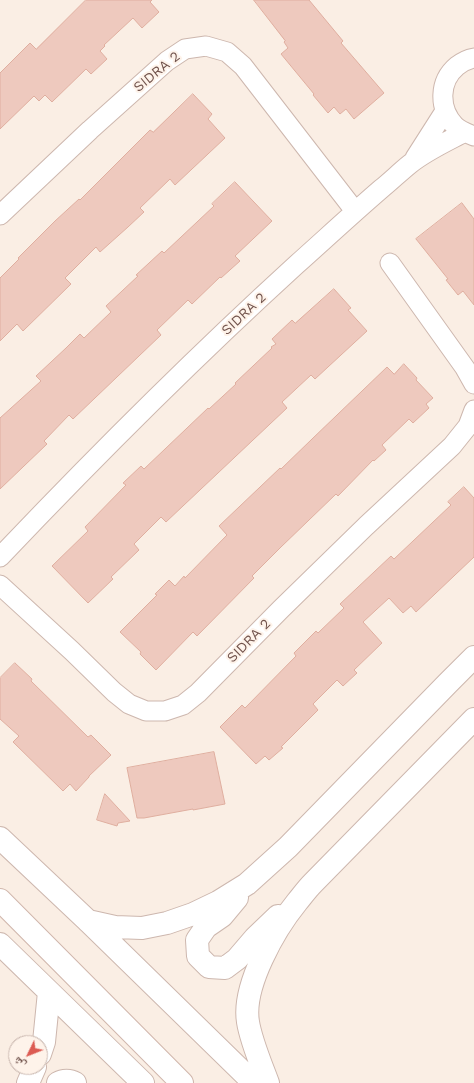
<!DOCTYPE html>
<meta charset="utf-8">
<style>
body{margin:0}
#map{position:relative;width:474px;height:1083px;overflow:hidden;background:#faeee4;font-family:"Work Sans","Noto Naskh Arabic",sans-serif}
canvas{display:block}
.north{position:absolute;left:8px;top:1035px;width:40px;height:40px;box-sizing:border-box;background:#fef3ea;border:1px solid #c6b3ab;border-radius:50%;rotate:227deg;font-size:11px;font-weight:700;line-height:16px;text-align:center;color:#71534c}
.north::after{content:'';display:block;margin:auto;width:14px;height:18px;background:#dc5b52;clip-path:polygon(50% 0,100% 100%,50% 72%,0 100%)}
</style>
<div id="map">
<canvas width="474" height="1083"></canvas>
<div class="north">ش</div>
</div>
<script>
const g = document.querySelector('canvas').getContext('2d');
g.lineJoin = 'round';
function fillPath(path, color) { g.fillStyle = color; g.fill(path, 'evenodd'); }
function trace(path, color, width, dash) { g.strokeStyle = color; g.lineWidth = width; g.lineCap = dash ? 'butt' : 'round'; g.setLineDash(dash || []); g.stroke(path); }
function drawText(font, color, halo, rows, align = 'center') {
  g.font = font + ' "Work Sans",sans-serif'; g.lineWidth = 4; g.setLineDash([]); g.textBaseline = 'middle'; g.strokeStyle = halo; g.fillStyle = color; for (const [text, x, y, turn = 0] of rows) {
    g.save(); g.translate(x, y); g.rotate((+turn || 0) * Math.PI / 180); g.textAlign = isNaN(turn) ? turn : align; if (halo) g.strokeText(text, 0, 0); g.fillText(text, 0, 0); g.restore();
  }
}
const building = new Path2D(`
 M86,0h66l-2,2 9,10 -17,16 -9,-10 -29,27 1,1 -5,5 7,8 -16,15 -5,-5 -34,33 -7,-7 -6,6 -5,-5 -34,33v-56l30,-30 6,6z
 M254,0h55l34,41 -2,2 43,50 -30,26 -8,-10 -6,5 -6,-7 -6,6 -15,-18 1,-1 -33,-40 7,-6 -4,-6 1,-1z
 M193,94l19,20 -4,5 17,19 -50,47 -5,-6 -30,29 4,4 -16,15 -28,25 -4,-5 -31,31 6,6 -48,47 -6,-7 -17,17v-63l19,-19 -1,-1 37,-37 24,-22 1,1 70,-70 3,2z
 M235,182l37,39 -37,35 5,5 -19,17 -1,-1 -28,27 -4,-4 -31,30 4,5 -88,84 -4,-4 -25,26 3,3 -47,45v-71l41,-37 -5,-5 30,-28 14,-14 4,4 27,-26 -5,-6 32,-30 -2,-1 26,-24 2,2 50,-47 -2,-2z
 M462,203l12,16v86l-11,-14 -5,4 -12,-15 2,-1 -32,-40z
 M334,289l17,19 -3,2 19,21 -52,48 -4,-4 -29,27 5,6 -121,114 -5,-5 -27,27 5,6 -28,27 2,2 -25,24 -36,-37 36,-35 -3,-4 41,-42 -3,-2 18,-17 3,3 64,-61 1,1 27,-25 -1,-1 37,-35 -1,-1 5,-3 -4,-5 20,-19 3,3z
 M404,364l13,14 -1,2 17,18 -7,6 3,4 -16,15 -4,-4 -27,26 4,5 -12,11 -1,-1 -35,36 -2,-2 -55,53 -29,29 2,2 -57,58 -4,-4 -37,38 -16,-16 1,-2 -21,-20 37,-37 -2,-1 14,-14 6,6 9,-10 1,2 42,-43 -8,-9 61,-58 1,1 31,-30 75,-72 7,7z
 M464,487l10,11v59l-58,55 -5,-6 -8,7 -14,-15 -26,24 19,21 -28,27 3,3 -14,13 -6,-6 -24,24 5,6 -37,37 2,1 -14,12 -4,-4 -9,8 -36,-37 22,-22 3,3 51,-52 -2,-3 22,-22 2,2 26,-25 -4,-4 51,-48 3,3 57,-54 -3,-3z
 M15,663l17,16 -1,2 57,56 3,-2 20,20 -22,21v1l-13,14 -6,-7 -7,7 -50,-49 6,-6 -19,-17v-41z
 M214,752l11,52 -32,6v-1l-49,9h-7l-10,-50z
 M105,794l25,27 -12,2 -1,3 -20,-6z`);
fillPath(building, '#eec9be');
trace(building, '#dfae9f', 1);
const minor = new Path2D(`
 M474,58c-6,1 -12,4 -17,8 -18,15 -19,42 -2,60 5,5 12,7 19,10
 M415,158l30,-47
 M0,215l90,-85 77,-69 18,-12 21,-3 21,6 16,14 112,145
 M390,263l75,105 9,16
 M0,557c95,-100 193,-198 296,-292 28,-25 56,-51 85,-76 10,-8 19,-17 29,-25 16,-13 36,-22 55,-32
 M0,585l72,66 42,41 15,12 17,7h19l18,-6 15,-12 83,-84 85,-83 86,-80 16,-20 6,-16`);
const tertiary = new Path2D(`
 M0,838l88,83 166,162
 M237,898l-15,18 -16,11 -9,13 1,16 11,11 16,1 12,-9 18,-21 23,-22
 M88,921l27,6 27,1 25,-5 26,-9 25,-12 29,-18 41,-37 160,-164 26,-26
 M0,944l143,139
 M40,1054l4,-12 5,-50
 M28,1083l7,-16
 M58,1083c5,-3 12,-3 17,0
 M268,1083c-7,-19 -17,-42 -20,-61 -6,-36 27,-93 49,-120 5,-6 10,-13 16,-19l161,-164`);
const secondary = new Path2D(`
 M0,900l182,183`);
trace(minor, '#cdb7ae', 21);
trace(tertiary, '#cdb7ae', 24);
trace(secondary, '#d0b6ac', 24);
trace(minor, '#fff', 19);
trace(tertiary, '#fff', 22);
trace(secondary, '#fff', 22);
drawText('14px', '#71534c', '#fef3ea', [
 ["SIDRA 2",157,72,-39],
 ["SIDRA 2",244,314,-43],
 ["SIDRA 2",249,641,-45]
]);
</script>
